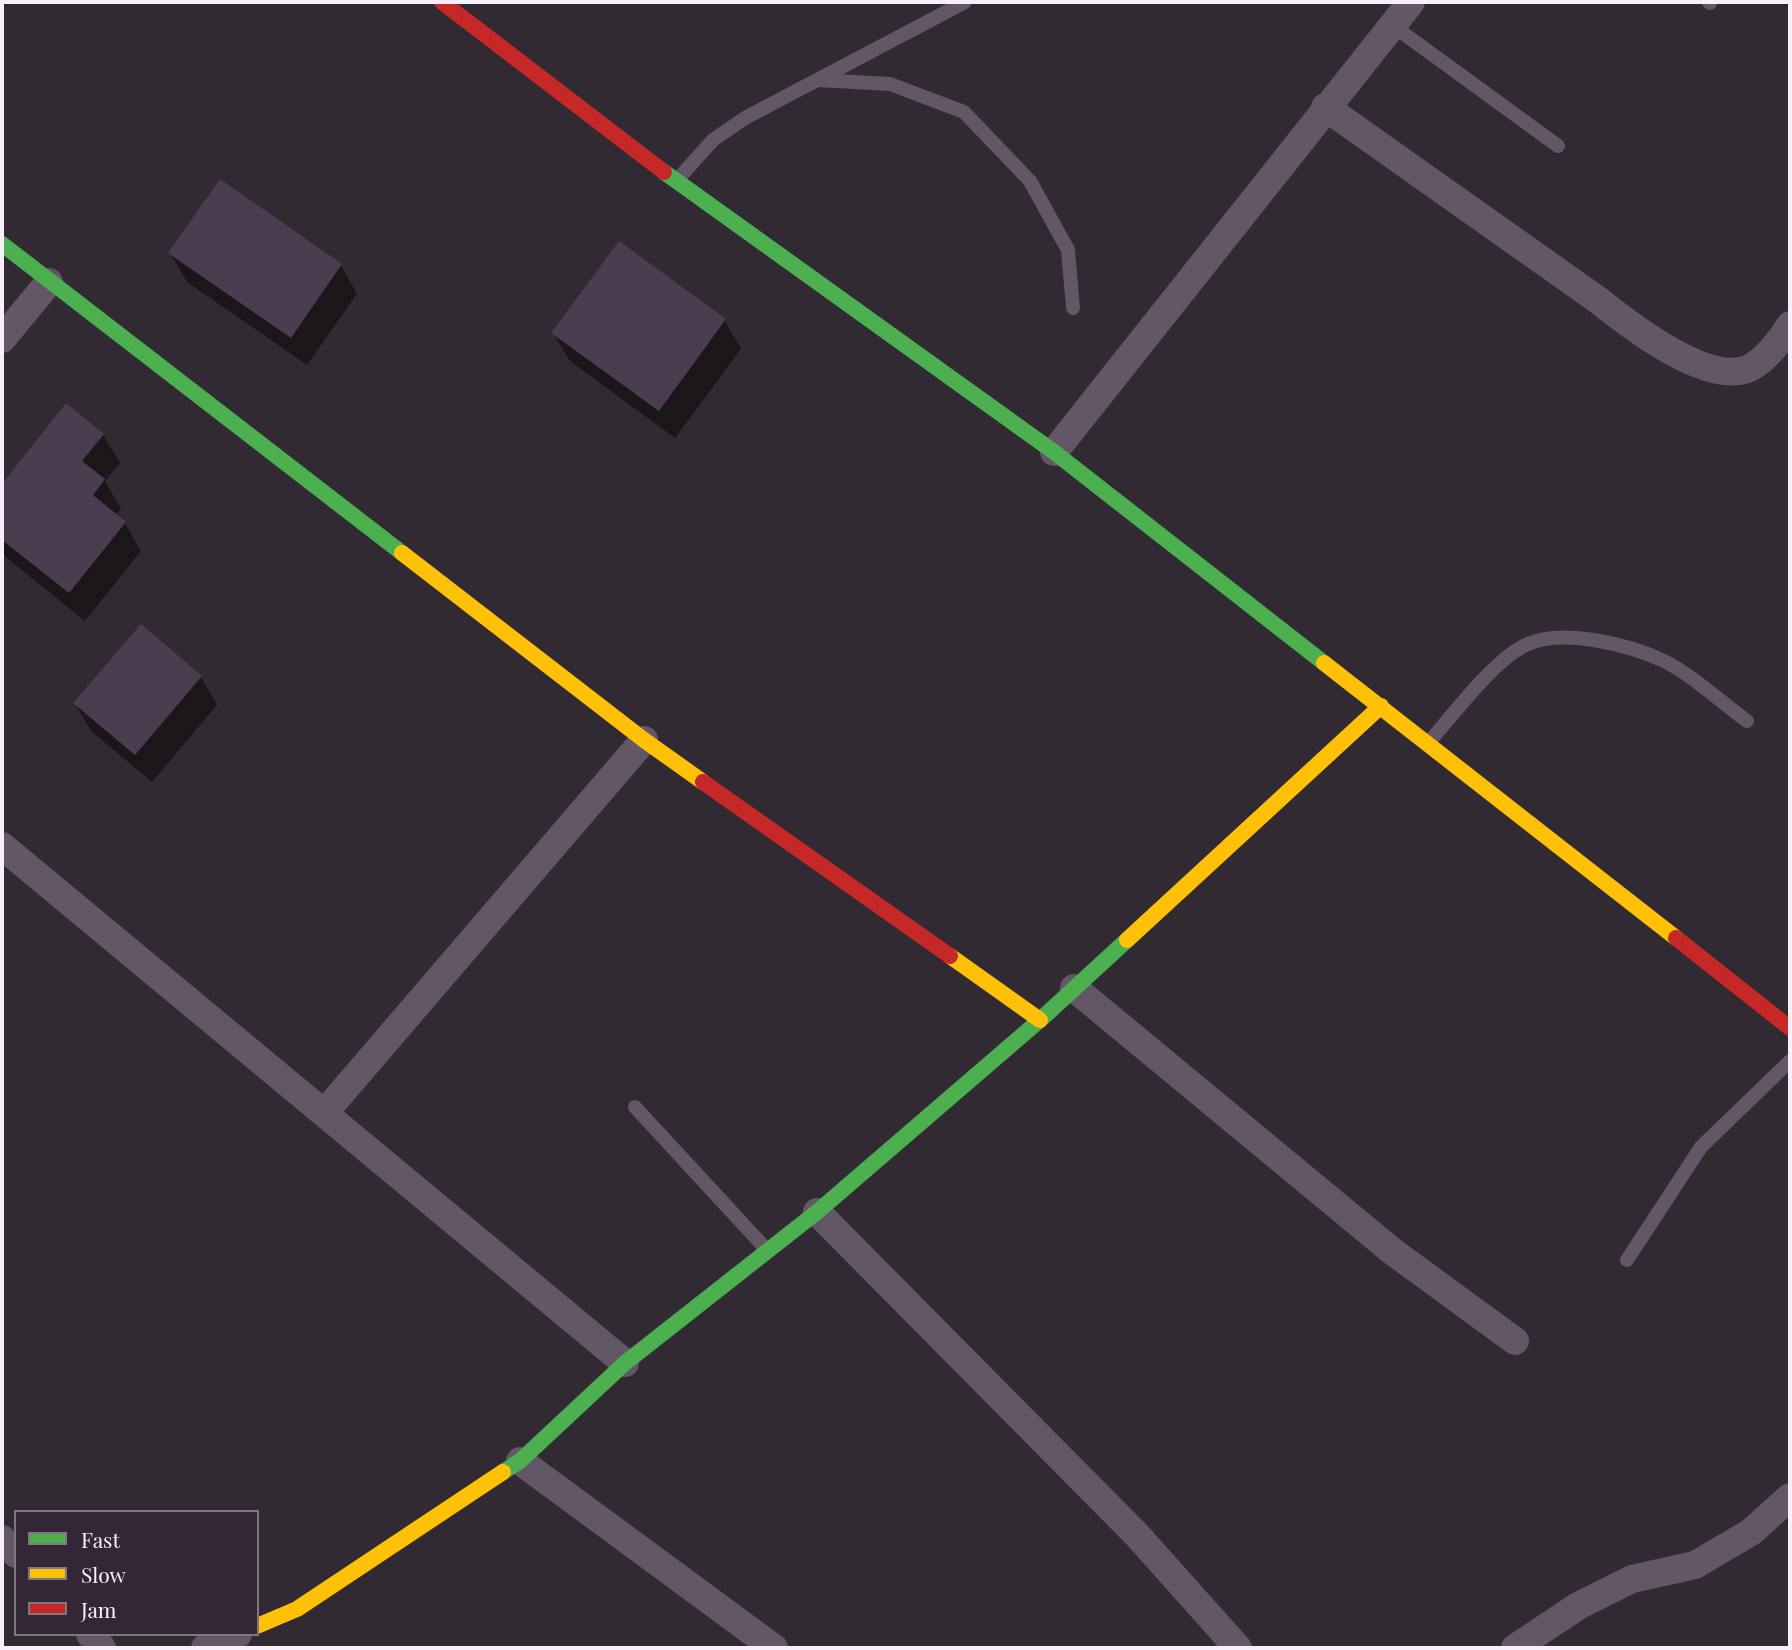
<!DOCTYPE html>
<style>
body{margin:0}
#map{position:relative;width:1792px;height:1650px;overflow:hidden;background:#312a32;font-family:"Playfair Display",serif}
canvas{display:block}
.frame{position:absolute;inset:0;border:4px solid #f7eff9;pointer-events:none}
.legend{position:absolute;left:14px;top:1510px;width:245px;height:126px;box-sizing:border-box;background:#332736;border:2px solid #817784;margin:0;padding:9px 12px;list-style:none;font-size:21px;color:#f7eff9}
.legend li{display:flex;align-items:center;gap:14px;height:35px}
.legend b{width:35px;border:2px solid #817784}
</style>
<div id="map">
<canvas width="1792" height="1650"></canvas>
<div class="frame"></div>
<ul class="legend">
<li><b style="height:9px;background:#4caf50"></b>Fast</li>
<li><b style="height:9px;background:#ffc107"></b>Slow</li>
<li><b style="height:9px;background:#c62828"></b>Jam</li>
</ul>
</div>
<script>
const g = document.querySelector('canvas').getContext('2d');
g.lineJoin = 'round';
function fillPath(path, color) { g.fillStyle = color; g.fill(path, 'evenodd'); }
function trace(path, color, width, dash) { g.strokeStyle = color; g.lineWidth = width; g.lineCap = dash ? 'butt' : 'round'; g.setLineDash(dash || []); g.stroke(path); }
fillPath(new Path2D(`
 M170,253l171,12 16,29 -50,71 -120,-83z
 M724,320l17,29 -66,89 -105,-77 -17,-28z
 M67,406l36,29 17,28 -15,18 16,28 -6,6 10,8 16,28 -56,70 -83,-67v-67z
 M201,677l16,28 -65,77 -61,-51 -16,-28z`), '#0007');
fillPath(new Path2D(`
 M220,179l122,85 -51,74 -123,-85z
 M619,241l107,78 -67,92 -108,-78z
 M66,403l38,31 -22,27 23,18 -12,16 33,27 -57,71 -67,-53v-56z
 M141,624l61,52 -67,79 -62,-52z`), '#4b3d4f');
trace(new Path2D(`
 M1709,2l1,1
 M1392,25l166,121
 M818,80l72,4 74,28 66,69 38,69 5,58
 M677,180l36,-40 32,-22 220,-116
 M1429,742c24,-27 67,-85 99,-98 36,-16 102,1 136,17 27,13 58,42 83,60
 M635,1107l132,143
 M1627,1260l74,-113 89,-86`), '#635666', 14);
trace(new Path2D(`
 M1325,107l273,193c30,24 117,93 157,65 13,-9 27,-26 35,-40
 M2,339l47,-57
 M1054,452l357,-450
 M2,846l623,517
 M1074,988l318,263 123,90
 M325,1112l319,-372
 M817,1212l320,323 101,113
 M520,1461l254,187
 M2,1539l14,15
 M90,1634l12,14
 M205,1648l33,-14
 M1515,1648l63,-42 54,-27 63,-14 56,-33 39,-35`), '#635666', 28);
trace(new Path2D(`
 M664,172l390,280 270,211
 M2,244l400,309
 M503,1472l17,-11 105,-98 192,-151 223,-192 87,-80`), '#4caf50', 16);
trace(new Path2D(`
 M402,553l242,187 59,42
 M1324,663l352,275
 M1127,940l254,-234
 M950,956l90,64
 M257,1626l40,-17 206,-137`), '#ffc107', 16);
trace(new Path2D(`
 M442,2l222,170
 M703,782l247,174
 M1676,938l114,90`), '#c62828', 16);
</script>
